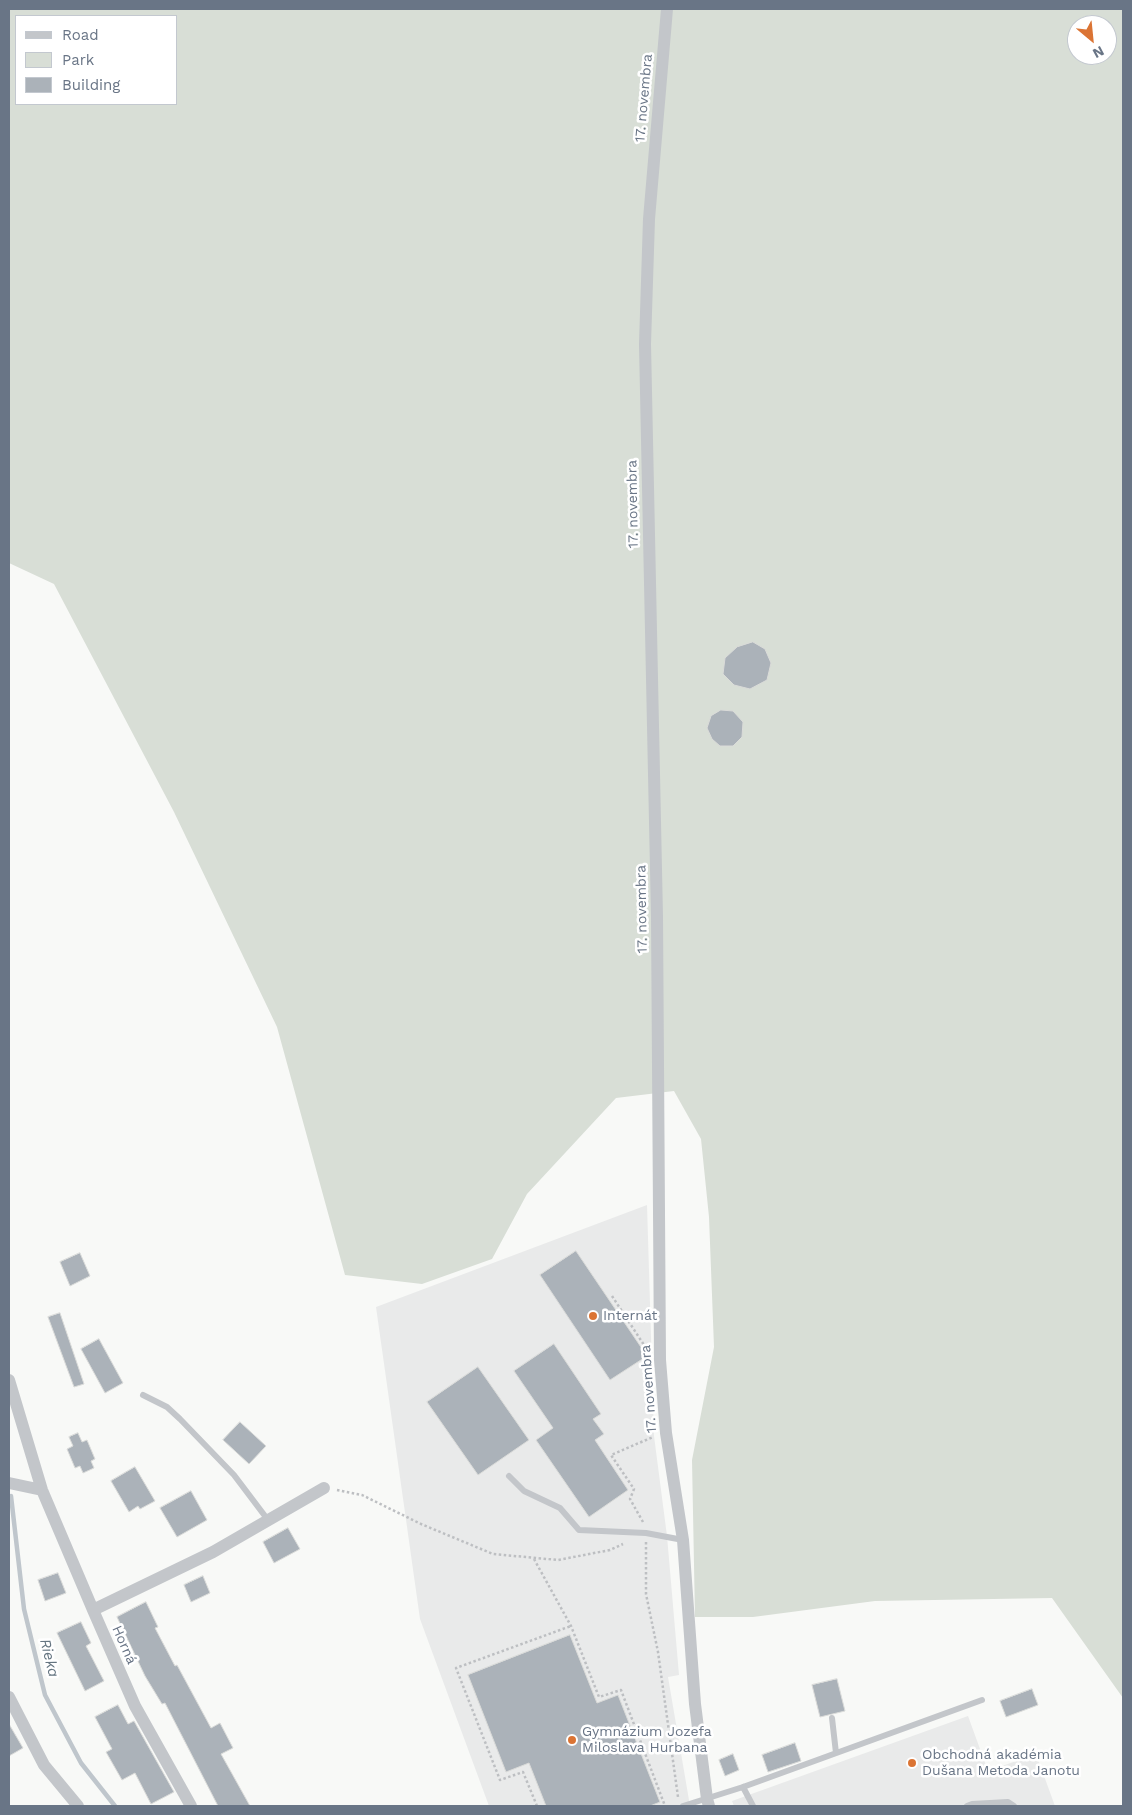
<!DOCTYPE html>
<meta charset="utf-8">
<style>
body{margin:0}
#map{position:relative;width:1132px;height:1815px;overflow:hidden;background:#f8f9f7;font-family:"Work Sans",sans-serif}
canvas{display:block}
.frame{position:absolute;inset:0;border:10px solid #697586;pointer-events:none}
.legend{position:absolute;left:15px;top:15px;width:162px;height:90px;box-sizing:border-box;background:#fff;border:1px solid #c3c8cf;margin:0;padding:6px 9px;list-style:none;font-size:15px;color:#697586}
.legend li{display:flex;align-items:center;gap:10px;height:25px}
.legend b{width:25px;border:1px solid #c3c8cf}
.north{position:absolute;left:1067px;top:15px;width:50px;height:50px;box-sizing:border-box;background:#fff;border:1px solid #c3c8cf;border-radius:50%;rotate:152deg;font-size:14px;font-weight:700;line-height:20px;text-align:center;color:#697586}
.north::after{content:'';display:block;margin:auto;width:18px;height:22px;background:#db7434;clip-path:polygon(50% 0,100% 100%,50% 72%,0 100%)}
</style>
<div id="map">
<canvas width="1132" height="1815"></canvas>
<div class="frame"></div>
<ul class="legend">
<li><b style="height:6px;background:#c3c6ca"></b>Road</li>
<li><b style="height:14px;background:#d8ded6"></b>Park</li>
<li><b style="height:14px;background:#abb2b9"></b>Building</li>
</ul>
<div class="north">N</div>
</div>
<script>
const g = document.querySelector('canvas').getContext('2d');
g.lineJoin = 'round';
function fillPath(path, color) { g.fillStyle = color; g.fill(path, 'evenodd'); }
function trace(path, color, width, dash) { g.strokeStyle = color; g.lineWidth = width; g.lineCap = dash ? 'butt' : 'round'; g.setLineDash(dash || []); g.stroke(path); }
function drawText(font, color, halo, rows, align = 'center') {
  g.font = font + ' "Work Sans",sans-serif'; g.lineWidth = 5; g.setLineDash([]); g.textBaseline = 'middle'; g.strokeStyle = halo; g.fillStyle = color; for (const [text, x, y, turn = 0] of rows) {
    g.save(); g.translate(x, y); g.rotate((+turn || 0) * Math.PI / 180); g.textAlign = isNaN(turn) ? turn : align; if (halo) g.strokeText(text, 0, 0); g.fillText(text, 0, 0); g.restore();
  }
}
fillPath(new Path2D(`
 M647,1205l7,231 13,100 12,139 -11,2 22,129h-201l-69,-187 -44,-312z
 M968,1716l20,55 48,-17 19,52h-321l-2,-5z`), '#e9eaea');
fillPath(new Path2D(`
 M9,9h1114v1689l-71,-100 -177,3 -122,16h-58l-3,-157 22,-113 -5,-130 -8,-78 -27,-48 -58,7 -89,96 -35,65 -70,25 -77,-9 -68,-248 -103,-215 -120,-228 -45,-21zM16,16h160v88h-160zM1077,25h30v30h-30z`), '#d8ded6');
trace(new Path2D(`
 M11,1496l13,113 21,86 36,68 34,43`), '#bfc6cc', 4.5);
const building = new Path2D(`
 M753,642l12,7 6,14 -4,17 -17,9 -16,-4 -11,-11 2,-16 12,-11z
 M721,710l12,1 10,11 -1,15 -9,9h-13l-8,-7 -5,-11 4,-12z
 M576,1251l71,105 -37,24 -70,-105z
 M80,1253l10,23 -20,10 -10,-24z
 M60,1313l24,71 -10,3 -26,-70z
 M99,1339l24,44 -18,10 -24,-44z
 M554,1344l47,70 -8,5 11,15 -9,6 33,50 -39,27 -53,-77 17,-12 -39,-57z
 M478,1367l51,73 -51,35 -51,-73z
 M240,1422l26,24 -17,18 -26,-24z
 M78,1433l4,9 5,-2 8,19 -4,2 3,7 -11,5 -3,-7 -5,2 -8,-19 6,-3 -4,-9z
 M135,1467l20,34 -15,8 -2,-3 -9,6 -18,-31z
 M191,1491l16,29 -30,17 -17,-29z
 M288,1528l12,21 -26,14 -11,-21z
 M58,1573l8,20 -21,8 -7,-21z
 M203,1576l7,17 -19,9 -7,-17z
 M146,1602l12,25 -3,1 20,38 2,-1 34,63 9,-5 13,25 -12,6 29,52h-32l-53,-103 -3,1 -17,-28 -28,-59z
 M81,1622l10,21 -5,3 18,35 -19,10 -28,-58z
 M570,1635l27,68 21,-8 42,107 -10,4h-104l-17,-43 -23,9 -38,-97z
 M837,1679l8,32 -25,6 -8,-32z
 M1032,1689l6,16 -32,12 -6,-16z
 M118,1705l10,19 6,-3 40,71 -23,12 -16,-31 -13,7 -16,-28 6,-3 -17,-32z
 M9,1724l14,24 -14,8z
 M795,1743l6,18 -33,11 -6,-17z
 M733,1754l6,16 -14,6 -6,-16z`);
fillPath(building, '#abb2b9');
trace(building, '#dadbd9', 1);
trace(new Path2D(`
 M612,1296l34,52
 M337,1490l25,5 59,29 72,30 65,6 52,-10 13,-6
 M643,1522l-13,-23 4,-10 -23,-34 42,-18
 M646,1542v52l12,58 20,145
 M534,1559l37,67 28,71 22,-7 44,116
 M537,1806l-14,-34 -23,8 -44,-112 115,-42`), '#bdbfc2', 2.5, [2.5, 2.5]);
trace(new Path2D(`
 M143,1395l24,12 13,12 54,56 34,45
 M509,1476l15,15 36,17 19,22 67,3 37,7
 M832,1718l4,35
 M743,1787l10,19
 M683,1806l60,-19 239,-87
 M967,1806l5,-2 36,-2 6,4`), '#c3c6ca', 6);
trace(new Path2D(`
 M667,9l-18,210 -4,125 12,573 3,443 6,73 17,107 12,164 12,95 2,7
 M9,1380l33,110 51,120 42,96 56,100
 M9,1483l33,7
 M93,1610l120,-58 111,-64
 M9,1697l35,68 34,41`), '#c3c6ca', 12);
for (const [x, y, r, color] of [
 [593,1316,5,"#db7434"],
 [572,1740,5,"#db7434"],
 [912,1763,5,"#db7434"]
]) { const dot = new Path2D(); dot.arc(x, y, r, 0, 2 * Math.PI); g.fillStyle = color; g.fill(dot); trace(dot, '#fff', 2); }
drawText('14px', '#697586', '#fff', [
 ["17. novembra",644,98,-85],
 ["17. novembra",633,504,-91],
 ["17. novembra",642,909,-91],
 ["17. novembra",649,1389,-94],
 ["Horná",124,1645,66]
]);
drawText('14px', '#697586', '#fff', [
 ["Internát",603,1316],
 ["Gymnázium Jozefa",582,1732],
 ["Miloslava Hurbana",582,1748],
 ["Obchodná akadémia",922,1755],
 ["Dušana Metoda Janotu",922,1771]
], 'left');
drawText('italic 15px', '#657581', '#fff', [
 ["Rieka",49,1658,76]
]);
</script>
